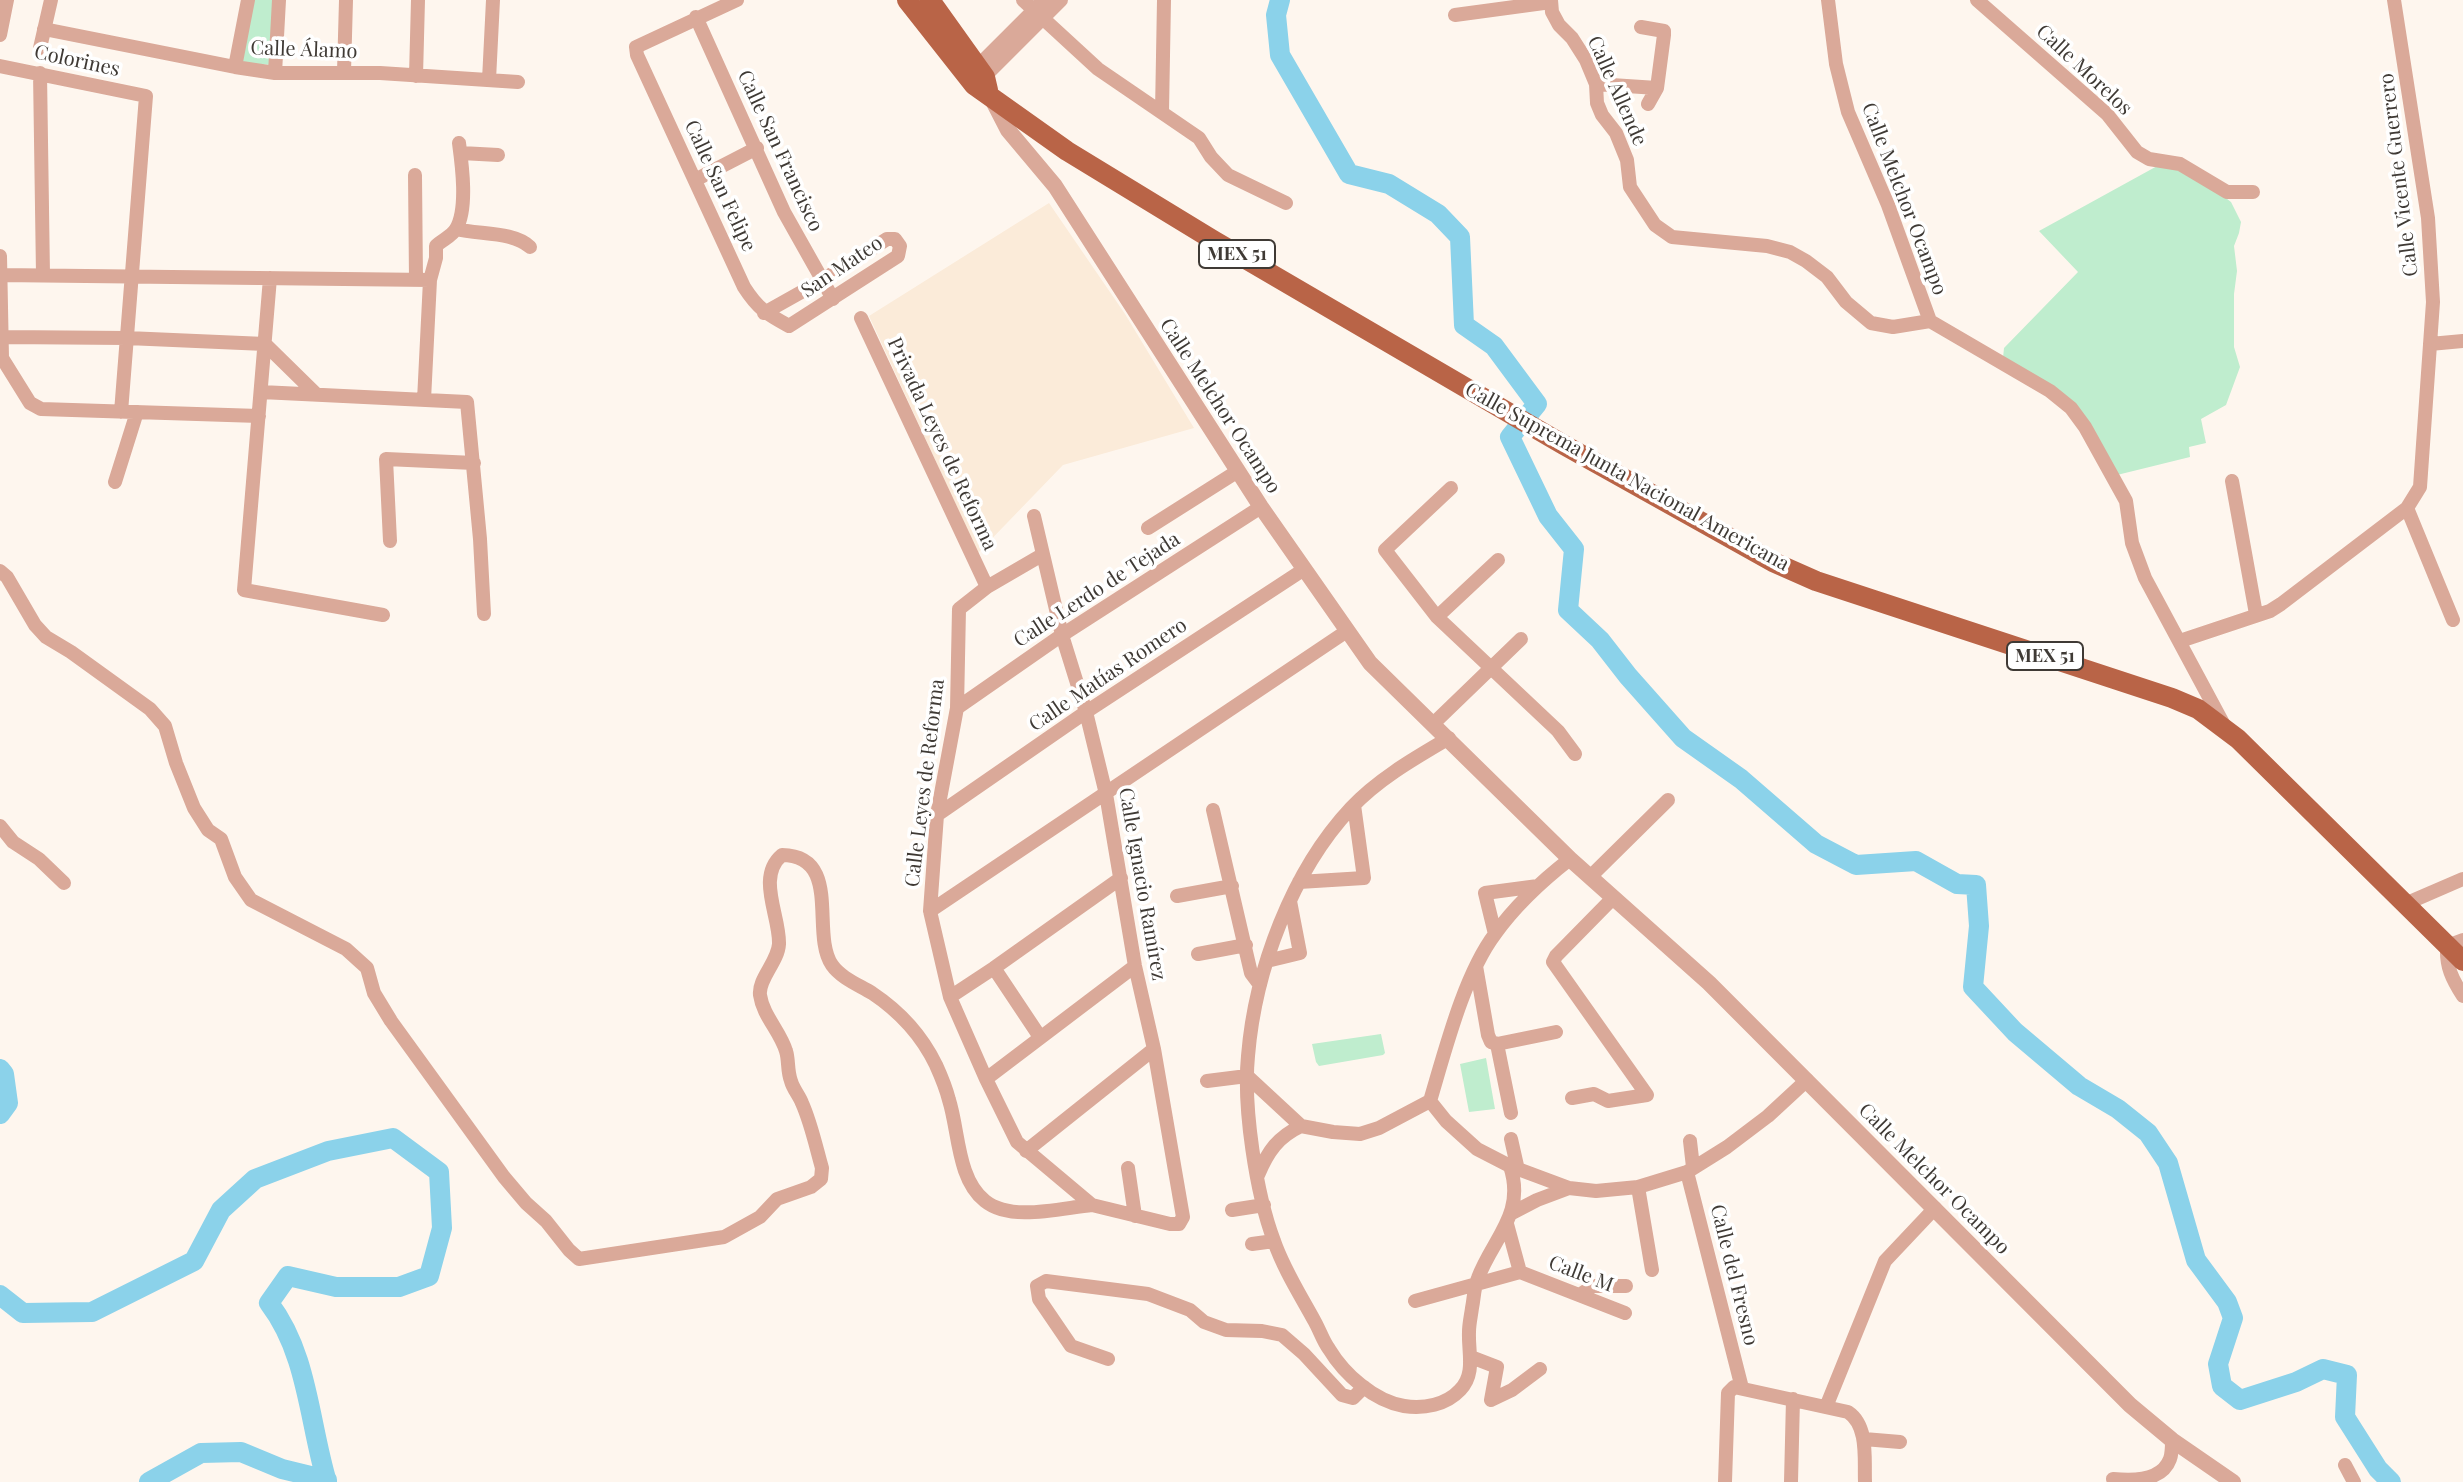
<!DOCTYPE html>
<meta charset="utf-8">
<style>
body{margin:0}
canvas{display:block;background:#fef6ee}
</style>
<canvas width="2463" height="1482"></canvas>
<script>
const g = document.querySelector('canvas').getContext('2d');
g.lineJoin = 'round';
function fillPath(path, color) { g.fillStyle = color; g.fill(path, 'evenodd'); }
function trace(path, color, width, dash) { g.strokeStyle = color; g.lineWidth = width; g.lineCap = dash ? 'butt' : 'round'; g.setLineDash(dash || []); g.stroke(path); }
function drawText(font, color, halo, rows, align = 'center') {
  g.font = font + ' "Playfair Display",serif'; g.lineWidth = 7; g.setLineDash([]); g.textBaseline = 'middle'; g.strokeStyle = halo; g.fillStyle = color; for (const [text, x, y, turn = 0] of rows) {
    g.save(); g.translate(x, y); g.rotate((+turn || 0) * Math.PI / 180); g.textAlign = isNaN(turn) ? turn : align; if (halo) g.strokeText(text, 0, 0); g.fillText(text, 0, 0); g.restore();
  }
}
fillPath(new Path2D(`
 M1049,203l76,111 69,114 -131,37 -85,88 -109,-237z`), '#fbebd9');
fillPath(new Path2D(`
 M253,0h23l-3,65 -34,-2z
 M2159,165l19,4 40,23 13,10 10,20 -2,11 -5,13 3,25 -3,23v53l6,20 -14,38 -25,14 5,24 -17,4 1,10 -73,18 -26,-49 -88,-68 1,-10 74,-76 -39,-41z
 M1381,1034l4,19 -2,2 -64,11 -3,-4 -4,-18z
 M1486,1058l9,51 -26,3 -9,-48z`), '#bfedce');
trace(new Path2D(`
 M1280,0l-4,15 4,40 69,119 40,10 49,30 22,23 4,88 30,21 43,58 -27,33 38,79 26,33 -6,61 32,30 28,36 55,62 58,41 75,65 40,21 60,-4 41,23 19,1 3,41 -6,61 42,45 64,54 39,23 30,24 20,30 28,97 31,42 6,16 -15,46 4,22 18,14 56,-18 27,-13 24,6 -2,42 33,52 13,13
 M0,1069l4,5 4,29 -8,11
 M0,1295l23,18 69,-1 102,-51 27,-51 34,-31 73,-28 65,-13 46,34 3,56 -13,48 -30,11h-63l-48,-11 -19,27c39,51 40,119 58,179
 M149,1482l52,-29 40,-1 41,17 45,11`), '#8bd2ea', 20);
trace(new Path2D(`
 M737,0l-101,47 1,8 107,232c14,22 23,27 45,39l109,-70 2,-10 -5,-7h-8l-66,42 -57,32
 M1023,0l75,69 101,69 12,19 17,18 58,28
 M1551,0l1,12 7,13 13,13 14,22 10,24 1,19 5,12 14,18 11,27 3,27 25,38 17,12 95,9 23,6 16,9 21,16 19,25 25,21 22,4 37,-6
 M1828,0l8,64 12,48 40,93 42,116 120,70 21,17 14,19 41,74 6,42 13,35 79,147
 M1977,0l130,114 30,38 12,7 31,5 47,28h26
 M1455,15l96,-13
 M696,17l88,195 49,87
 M1641,27l23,4v4l-7,53 -9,16
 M44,29l191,38 40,6h105l138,9
 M0,35l7,-35
 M40,48l11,-48
 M0,66l146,30 -25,316
 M235,67l13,-67
 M344,72l2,-72
 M40,73l3,202
 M275,73l4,-73
 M971,73l73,-73
 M416,76l2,-76
 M489,80l4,-80
 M981,80l80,-80
 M1596,84l61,4
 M1162,112l2,-112
 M461,153l37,2
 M415,175l1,105
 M695,180l62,-32
 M456,229c23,6 57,2 74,18
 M0,256l2,102 28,45 11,6 218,7
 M0,275l430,5
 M270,278l-26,312 139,25
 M861,318l126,269
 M3,337l124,1 138,6 51,50
 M2430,344l33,-3
 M261,392l206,10 13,137 4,75
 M424,400l6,-120 6,-22v-12c6,-6 16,-10 20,-17 12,-20 6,-64 3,-86
 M2232,481l24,133
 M115,482l22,-70
 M1451,488l-66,62 52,67 121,114 17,23
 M2407,508l46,112
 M1034,516l28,119 24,77 20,82 29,172 19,83 29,168 -4,7h-9l-78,-19 -75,-63 -31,-63 -36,-82 -20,-86 7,-96 20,-107 2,-99 28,-22 55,-32
 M1148,528l90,-57
 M390,541l-4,-82 88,4
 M0,571l7,6 28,48 11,12 25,15 79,57 15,17 11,37 18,45 14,22 13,9 14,38 16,23 95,49 21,19 7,25 17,28 113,156 22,26 20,18 23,29 10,9 145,-22 36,-20 17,-18 34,-12 10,-8 1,-11c-6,-21 -11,-45 -20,-65 -3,-8 -9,-14 -11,-22 -4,-10 -2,-21 -5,-30 -6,-20 -23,-35 -26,-56 -2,-16 18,-33 19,-51 1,-28 -23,-67 3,-89 61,1 28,78 50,110 9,13 27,20 40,28 27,18 50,43 64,72 5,11 10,23 13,35 10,31 8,79 36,101 26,21 76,7 107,4
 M1437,617l61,-57
 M2180,641l90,-30 11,-7 126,-96 13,-21 13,-185 -5,-84 -34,-218
 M957,708l105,-73 199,-128
 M1433,724l88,-85
 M1449,738c-34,20 -71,41 -98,70 -59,63 -96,162 -103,248 -5,51 8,137 26,185 10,29 27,55 41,81 5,9 8,19 14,27 15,25 45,52 75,57 20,3 42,-1 56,-16 16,-16 8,-38 9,-58 0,-8 2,-16 3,-24 2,-10 2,-21 6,-30 15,-40 48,-64 32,-112
 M1213,810l38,163 9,12
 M937,815l149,-103 217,-142
 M0,826l13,16 26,17 25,24
 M1590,877l78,-77
 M1299,882l65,-4 -10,-73
 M1177,896l55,-10
 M2405,904l58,-25
 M930,911l417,-280
 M1495,934l-10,-41 53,-7
 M2463,940l-16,6c-1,21 5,33 16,50
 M1198,954l48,-9
 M1267,961l33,-8 -10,-52
 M1476,966l12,69 3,7 6,2 59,-12
 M994,968l46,69
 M950,997l44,-29 127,-90
 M1497,1044l14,69
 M1247,1076l54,50 32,6 27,2 19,-6 51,-27c15,-50 34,-126 65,-167 20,-28 48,-54 75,-75
 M986,1079l149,-113
 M1207,1081l40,-5
 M1572,1098l22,-4 14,7 39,-6 -94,-133 3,-6 57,-58
 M1430,1101l16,20 31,28 33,17 59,22 27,3 42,-4 49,-15 40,-25 41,-31 39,-36
 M1511,1139l7,31
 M1690,1141l3,26
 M1026,1151l128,-102
 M1128,1168l7,48
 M1687,1172l55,216
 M1258,1175c10,-24 20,-38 43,-49
 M1638,1187l14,83
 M1232,1210l32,-5
 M1512,1213l25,-13 32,-12
 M1507,1224l13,48
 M1252,1244l22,-3
 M1581,1294l12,-8h33
 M1415,1301l105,-29 105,41
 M1471,1357l26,10 -6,33
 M1108,1359l-37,-13 -32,-47 -2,-13 9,-5 102,13 42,16 14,12 22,8 36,1 20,4 22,19 38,41 11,3 11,-11
 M1491,1400l21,-10 28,-21
 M1826,1407l59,-146 50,-53
 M1864,1439l36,3
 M2345,1465l9,17
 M2113,1479c19,2 49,2 57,-20 2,-5 2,-14 2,-19
 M1725,1482l3,-89 6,-6 114,25c21,14 16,48 17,70
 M1791,1482l2,-83`), '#daa999', 14);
trace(new Path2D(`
 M992,99l16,31 47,56 206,321 109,156 200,196 139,124 421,422 42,35 61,42`), '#daa999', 16);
trace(new Path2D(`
 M907,0l67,85 93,66 146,89 351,205 209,117 43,19 356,117 26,11 40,30 225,222
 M930,0l55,77 3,13`), '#b96447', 20);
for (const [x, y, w] of [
 [1237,254,76],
 [2045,656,76]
]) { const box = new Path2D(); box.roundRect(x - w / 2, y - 14, w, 28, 6); g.fillStyle = '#fff'; g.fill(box); trace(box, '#3f3a35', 2); }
drawText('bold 18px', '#3f3a35', null, [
 ["MEX 51",1237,254],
 ["MEX 51",2045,656]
]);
drawText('20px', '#3f3a35', '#fff', [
 ["Calle Álamo",304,50,2],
 ["Colorines",77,61,12],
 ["Calle Morelos",2084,70,43],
 ["Calle Allende",1617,91,66],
 ["Calle San Francisco",780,151,65],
 ["Calle Vicente Guerrero",2399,175,-97],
 ["Calle San Felipe",720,186,65],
 ["Calle Melchor Ocampo",1904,199,69],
 ["San Mateo",842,267,-34],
 ["Calle Melchor Ocampo",1220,406,57],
 ["Privada Leyes de Reforma",942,444,65],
 ["Calle Suprema Junta Nacional Americana",1627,477,29],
 ["Calle Lerdo de Tejada",1097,590,-33],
 ["Calle Matías Romero",1108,675,-34],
 ["Calle Leyes de Reforma",925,783,-83],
 ["Calle Ignacio Ramírez",1142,884,80],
 ["Calle Melchor Ocampo",1934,1179,45],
 ["Calle M",1581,1274,21],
 ["Calle del Fresno",1734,1275,76]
]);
</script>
